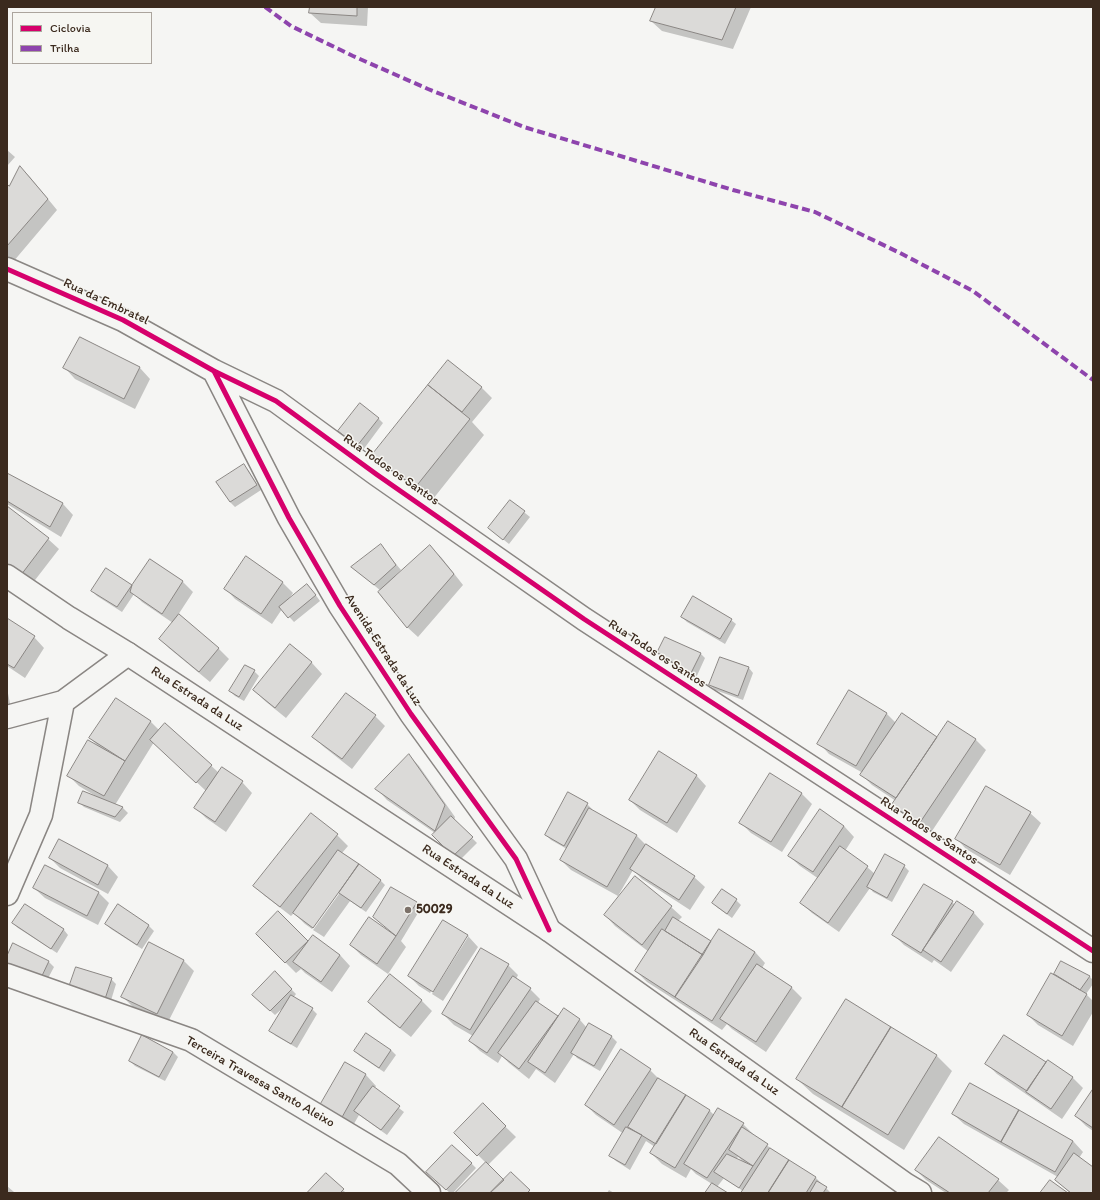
<!DOCTYPE html>
<style>
body{margin:0}
#map{position:relative;width:1100px;height:1200px;overflow:hidden;background:#f5f5f3;font-family:Itim,sans-serif}
canvas{display:block}
.frame{position:absolute;inset:0;border:8px solid #3b2a1e;pointer-events:none}
.legend{position:absolute;left:12px;top:12px;width:140px;height:52px;box-sizing:border-box;background:#f6f6f2;border:1px solid #aba49d;margin:0;padding:5px 7px;list-style:none;font-size:12px;color:#3b2a1e}
.legend li{display:flex;align-items:center;gap:8px;height:20px}
.legend b{width:20px;border:1px solid #aba49d}
</style>
<div id="map">
<canvas width="1100" height="1200"></canvas>
<div class="frame"></div>
<ul class="legend">
<li><b style="height:5px;background:#d6006c"></b>Ciclovia</li>
<li><b style="height:5px;background:#8e44ad"></b>Trilha</li>
</ul>
</div>
<script>
const g = document.querySelector('canvas').getContext('2d');
g.lineJoin = 'round';
function fillPath(path, color) { g.fillStyle = color; g.fill(path, 'evenodd'); }
function trace(path, color, width, dash) { g.strokeStyle = color; g.lineWidth = width; g.lineCap = dash ? 'butt' : 'round'; g.setLineDash(dash || []); g.stroke(path); }
function drawText(font, color, halo, rows, align = 'center') {
  g.font = font + ' Itim,sans-serif'; g.lineWidth = 3; g.setLineDash([]); g.textBaseline = 'middle'; g.strokeStyle = halo; g.fillStyle = color; for (const [text, x, y, turn = 0] of rows) {
    g.save(); g.translate(x, y); g.rotate((+turn || 0) * Math.PI / 180); g.textAlign = isNaN(turn) ? turn : align; if (halo) g.strokeText(text, 0, 0); g.fillText(text, 0, 0); g.restore();
  }
}
fillPath(new Path2D(`
 M311,7h57l-1,19 -46,-3 -11,-10z
 M657,7h94l-18,42 -71,-18 -11,-10z
 M7,150l8,7 -8,9z
 M20,167l10,10 27,33 -44,52 -6,-5v-72l3,2z
 M80,338l60,30 10,11 -15,30 -60,-30 -10,-11z
 M448,361l33,26 11,11 -20,24 12,13 -59,74 -41,-33 44,-90z
 M378,418l5,5 -20,27 -24,-19z
 M244,466l5,5 12,19 -26,17 -5,-5z
 M7,475l56,29 10,11 -12,22 -54,-33z
 M510,501l20,16 -21,27 -20,-16z
 M7,508l41,31 11,10 -27,35 -25,-18z
 M381,546l20,24 -6,6 1,1 34,-30 11,10 22,28 -45,52 -11,-10 -26,-36 -23,-19z
 M246,558l37,25 10,10 -5,7 24,-10 8,11 -26,21 -12,-13 -10,15 -37,-25 -10,-11z
 M150,560l33,22 10,10 -15,23 40,33 11,11 -19,23 -40,-33 -10,-10 13,-16 -31,-21 -8,-8 -12,18 -25,-16 -5,-5 39,-5h1z
 M682,617l49,3 5,4 -11,20 -38,-22z
 M7,619l27,18 10,11 -19,30 -18,-12z
 M290,646l22,17 10,11 -36,44 -21,-17 -11,-11z
 M700,653l5,5 -10,22 -34,-16z
 M721,658l28,10 4,5 -10,27 -28,-10 -5,-5z
 M245,666l9,5 5,5 -15,25 -9,-5 -5,-5z
 M7,688l5,26 -5,1z
 M887,714l9,9 6,-8 35,23 11,-16 28,18 10,10 -56,84 -27,-18 -11,-10 4,-5 -24,-16 -10,-10 1,-2 -34,-19 -10,-11z
 M375,716l10,10 -33,43 -28,-22 -11,-10z
 M151,722l8,8 7,-6 53,49 23,9 10,11 -26,39 -20,-14 -11,-11 11,-16 -52,-49 -39,63 8,3 5,5 -8,9 -36,-15 -5,-5 20,-4 -20,-12 -10,-10 30,-29 -9,-9z
 M409,755l10,11 36,51 -1,3 23,23 -18,18 -24,-28 -48,-33 -10,-11z
 M696,775l10,11 -29,47 -37,-23 -10,-10z
 M801,793l11,11 -30,48 -31,-19 -11,-11z
 M587,804l5,5 -1,1 46,26 10,10 47,31 11,10 -15,23 -48,-31 -9,-9 -15,26 -47,-26 -10,-10 6,-11 -16,-9 -5,-5z
 M1030,813l11,10 -31,52 -44,-26 -10,-11z
 M311,815l26,20 11,11 -6,7 17,12h-2l-45,64 -7,-5 -11,-11 -3,3 -26,-20 -11,-10z
 M844,826l10,11 -9,14 22,16 8,7 29,-8 5,5 -17,31 -19,-10 -3,-4 -31,44 -27,-19 -11,-10 18,-24 -19,-13 -11,-10z
 M60,840l48,26 10,11 -10,17 -48,-26 -10,-10z
 M45,866l54,27 10,10 -11,22 -53,-27 -11,-10z
 M359,866l21,14 5,5 -19,27 -16,-11 -26,36 -11,-7z
 M736,900l5,5 -9,13 -14,-10 -5,-5z
 M952,902l3,3 2,-3 17,11 10,11 -33,48 -17,-12 -2,3 -28,-18 -10,-10z
 M416,903l5,5 -20,33 5,6 -18,27 -27,-19 -10,-10 39,-13z
 M25,905l39,25 4,5 -11,18 -39,-25 -5,-5z
 M118,906l31,20 5,5 -12,18 -31,-20 -5,-5z
 M671,907l11,10 -4,4 33,21 8,-12 36,22 10,11 -3,5 30,20 10,10 -36,54 -34,-23 -5,-5 -5,6 -75,-48 -11,-11 13,-19 -34,-26 -10,-11z
 M278,912l30,30 5,-5 27,18 10,11 -18,26 -27,-19 -4,-4 -5,4 -39,-39z
 M444,921l24,15 10,11 -35,54 -11,-7 36,-57h-2l-36,56 -11,-7 -10,-10z
 M14,944l35,18 5,5 -9,17 -38,-19v-7z
 M184,961l10,10 -27,53 -34,-17 -11,-11z
 M1062,962l28,15 3,3v4l-7,10 7,7v11l-20,34 -35,-21 -10,-10 31,-37 -4,-4z
 M508,965l10,10 -2,4 14,10 10,10 -2,4 20,15 6,-8 16,10 7,8 3,-4 22,13 5,5 -17,29 -23,-13 -3,-4 -19,29 -19,-14 -7,10 -20,-16 -7,-7 -4,7 -18,-12 -10,-10 3,-5 -19,-11 -11,-11z
 M275,973l21,21 -3,4 19,11 5,5 -20,34 -21,-12 -5,-5 13,-24 -9,8 -22,-20z
 M111,979l5,5 -7,23 -35,-12z
 M421,1000l11,11 -21,26 -31,-24 -11,-11z
 M846,1001l91,55 15,15 -48,79 -91,-56 -16,-15z
 M1004,1036l43,28 25,13 11,11 -21,31 -65,-45 -11,-11z
 M391,1050l5,5 -12,17 -24,-16 -5,-5z
 M173,1052l5,5 -13,24 -30,-15 -5,-5z
 M345,1063l21,12 10,11 -2,3 30,23 -17,23 -28,-20 -8,14 -20,-12z
 M650,1070l10,10v1l50,30 4,4 29,9 10,10v1l14,10 5,5 44,28 15,15h-89l1,-2 -19,-13 -7,9 9,6h-19l5,-9 -16,-10 -5,-5 -5,9 -24,-14 -11,-11 4,-6 -9,-6 -16,29 -14,-9 -5,-5 13,-22 -28,-19 -10,-10zM738,1157l6,5v1l-8,-4z
 M1093,1091v40l-7,-5 -10,-10z
 M483,1105l33,32 -28,28 16,16 7,-7 20,19h-74l29,-30 -30,-30z
 M953,1114l120,27 10,11 -4,6 14,10v25h-23l-14,-13 2,-3 -94,-53z
 M471,1163l5,5 -23,25h-3l-18,-16z
 M916,1170l82,10 11,10 -3,3h-60l-20,-13z
 M326,1174l20,19h-37z
 M7,1186l7,6 -1,1h-6z
 M609,1190l5,3h-7z`), '#0003');
const building = new Path2D(`
 M310,7h47v9l-48,-3z
 M656,7h80l-14,33 -72,-19z
 M20,166l28,33 -41,47v-62l2,2z
 M80,337l60,30 -16,32 -61,-31z
 M448,360l34,27 -20,25 -34,-27z
 M428,385l42,34 -60,75 -42,-34z
 M360,403l19,15 -22,28 -19,-15z
 M244,464l13,21 -27,17 -14,-20z
 M7,473l56,30 -13,24 -43,-26z
 M510,500l15,11 -22,29 -15,-12z
 M7,506l42,32 -28,37 -14,-11z
 M381,544l15,21 -22,20 -23,-18z
 M430,545l24,29 -47,54 -29,-36z
 M246,556l37,26 -22,32 -37,-25z
 M150,559l33,22 -21,33 -32,-22 2,-7z
 M106,568l26,17 -15,22 -26,-16z
 M307,584l9,11 -28,23 -9,-11z
 M693,596l39,23 -12,20 -39,-22z
 M179,614l40,34 -20,24 -40,-33z
 M7,618l28,18 -21,32 -7,-4z
 M665,637l36,16 -11,22 -36,-16z
 M290,644l22,18 -37,46 -22,-18z
 M720,657l29,10 -11,29 -29,-11z
 M245,665l10,5 -16,27 -10,-6z
 M849,690l38,23 -31,53 -39,-22z
 M346,693l30,22 -34,44 -30,-22z
 M116,698l35,23 -26,40 -36,-23z
 M902,713l35,24 -41,61 -36,-23z
 M948,721l28,18 -57,85 -28,-18z
 M165,723l47,42 -16,18 -46,-43z
 M88,740l37,21 -21,35 -37,-20z
 M659,751l38,24 -30,48 -38,-23z
 M409,754l36,51 -10,26 -60,-42z
 M222,767l21,14 -28,41 -21,-14z
 M770,773l32,20 -31,49 -32,-19z
 M986,786l45,26 -31,53 -45,-26z
 M83,791l40,16 -8,10 -37,-14z
 M568,792l20,11 -24,43 -19,-11z
 M589,808l48,27 -30,52 -47,-27z
 M820,809l24,17 -31,46 -25,-16z
 M311,813l27,21 -58,73 -27,-21z
 M451,816l22,21 -20,19 -21,-21z
 M59,839l49,26 -10,20 -49,-27z
 M646,844l49,32 -16,24 -49,-31z
 M840,846l28,20 -40,57 -28,-20z
 M338,850l21,14 -46,64 -20,-15z
 M885,854l20,11 -18,33 -20,-11z
 M359,864l22,16 -20,28 -22,-15z
 M45,865l54,27 -12,24 -54,-28z
 M635,876l37,30 -30,39 -38,-30z
 M924,884l29,17 -32,52 -29,-18z
 M391,887l26,15 -21,34 -23,-19z
 M722,889l15,10 -10,15 -15,-11z
 M957,901l17,11 -33,50 -18,-12z
 M25,904l39,25 -13,20 -39,-26z
 M118,904l31,21 -12,20 -32,-21z
 M278,911l30,30 -23,22 -29,-29z
 M369,917l27,19 -19,28 -27,-19z
 M673,917l38,24 -8,14 -38,-24z
 M443,920l25,15 -35,57 -25,-16z
 M662,929l41,26 -28,42 -40,-26z
 M719,929l36,23 -43,69 -37,-24z
 M313,935l27,20 -19,27 -28,-20z
 M149,942l35,18 -27,54 -36,-17z
 M13,943l36,18 -9,19 -33,-16v-8z
 M481,948l28,16 -39,66 -28,-16z
 M1061,961l29,15 -10,14 -26,-16z
 M757,964l35,23 -36,55 -36,-23z
 M76,967l36,11 -8,24 -36,-12z
 M275,971l17,18 -22,22 -18,-16z
 M1051,973l36,21 -25,42 -35,-21z
 M390,974l32,26 -22,28 -32,-26z
 M513,976l18,12 -44,65 -18,-12z
 M291,995l22,13 -22,36 -22,-13z
 M846,999l45,28 -49,80 -46,-28z
 M536,1001l22,15 -39,53 -21,-16z
 M564,1008l16,11 -35,54 -17,-11z
 M589,1023l23,13 -18,30 -23,-13z
 M891,1027l46,28 -49,80 -46,-28z
 M366,1033l25,17 -12,18 -25,-17z
 M142,1035l31,17 -14,25 -30,-16z
 M1004,1035l42,27 -19,29 -42,-27z
 M621,1049l30,20 -37,56 -29,-20z
 M1048,1060l25,17 -22,32 -25,-17z
 M345,1062l21,12 -25,45 -22,-12z
 M658,1078l28,17 -30,49 -28,-17z
 M970,1083l49,27 -18,32 -49,-28z
 M373,1086l27,20 -19,24 -27,-19z
 M1093,1089v39l-18,-12z
 M686,1095l24,15 -35,58 -25,-15z
 M483,1103l23,23 -29,30 -23,-23z
 M718,1108l26,15 -37,55 -23,-14z
 M1019,1110l54,31 -18,31 -54,-30z
 M626,1127l16,8 -17,30 -16,-9z
 M742,1127l26,17 -15,22 -24,-16z
 M939,1137l60,42 -11,14h-38l-35,-23z
 M452,1145l20,18 -26,27 -20,-18z
 M770,1148l19,12 -21,33h-27z
 M1074,1153l19,14v26h-22l-16,-13z
 M727,1154l26,12 -14,22 -25,-16z
 M789,1160l27,17 -10,16h-38z
 M486,1162l18,18 -14,13h-35z
 M511,1172l19,18 -3,3h-37z
 M326,1173l18,16 -4,4h-33z
 M1050,1180l18,13h-28z
 M817,1181l10,6 -4,6h-13z
 M712,1183l16,10h-23z`);
fillPath(building, '#dbdad8');
trace(building, '#8a8683', 1);
const minor = new Path2D(`
 M7,269l116,51 91,51 62,30 100,73 208,145 509,332
 M214,371l75,147 51,88 71,108 105,145 33,71
 M7,717l56,-15 65,-48
 M7,894l34,-79 22,-113
 M7,975l184,65 207,124 31,29`);
const secondary = new Path2D(`
 M7,576l62,42 59,36 421,276 356,254 15,9`);
trace(minor, '#8a8683', 25);
trace(secondary, '#8a8683', 25);
trace(minor, '#f5f5f3', 22);
trace(secondary, '#f5f5f3', 22);
trace(new Path2D(`
 M265,7l26,19 62,30 75,33 96,38 209,63 82,22 85,41 73,38 120,89`), '#8e44ad', 4, [8, 4]);
trace(new Path2D(`
 M7,269l116,51 91,51 62,30 100,73 208,145 509,332
 M214,371l75,147 51,88 71,108 105,145 33,71`), '#d6006c', 5);
for (const [x, y, r, color] of [
 [408,910,4,"#7c7169"]
]) { const dot = new Path2D(); dot.arc(x, y, r, 0, 2 * Math.PI); g.fillStyle = color; g.fill(dot); trace(dot, '#f6f6f2', 1.5); }
drawText('13px', '#3b2a1e', '#f6f6f2', [
 ["Rua da Embratel",106,302,25],
 ["Rua Todos os Santos",391,470,35],
 ["Avenida Estrada da Luz",383,650,57],
 ["Rua Todos os Santos",657,654,33],
 ["Rua Estrada da Luz",197,699,33],
 ["Rua Todos os Santos",929,831,33],
 ["Rua Estrada da Luz",468,877,33],
 ["Rua Estrada da Luz",734,1062,35],
 ["Terceira Travessa Santo Aleixo",260,1082,30]
]);
drawText('bold 13px', '#3b2a1e', '#f6f6f2', [
 ["50029",416,910]
], 'left');
</script>
